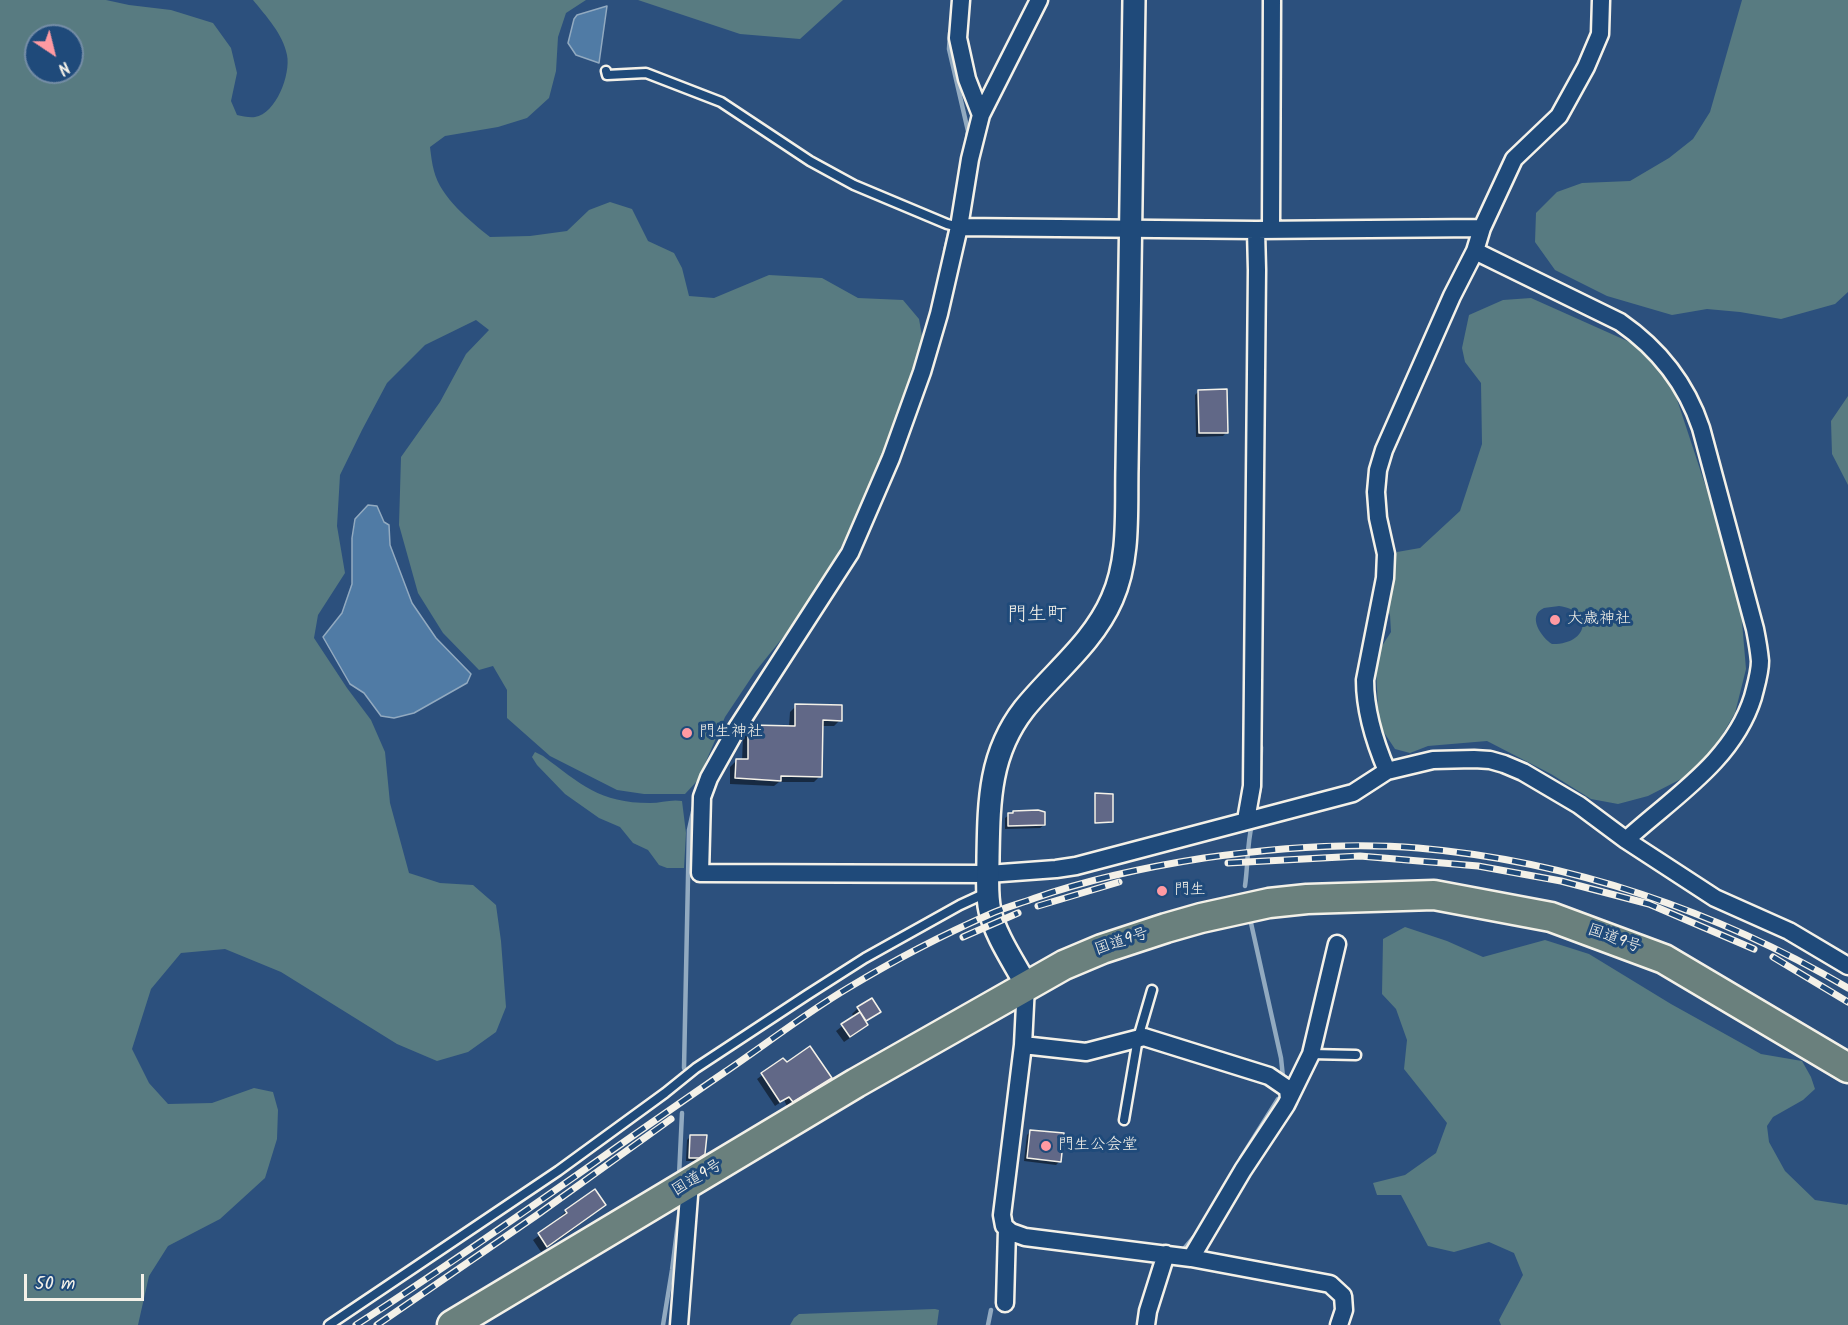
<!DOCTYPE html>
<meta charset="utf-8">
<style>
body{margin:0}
#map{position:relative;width:1848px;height:1325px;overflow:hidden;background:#2c507d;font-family:Kalam,sans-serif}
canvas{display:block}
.north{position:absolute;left:24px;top:24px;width:60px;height:60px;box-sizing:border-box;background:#1f4a7a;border:2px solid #748da6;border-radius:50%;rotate:145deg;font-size:16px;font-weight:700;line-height:24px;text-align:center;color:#f4f1e8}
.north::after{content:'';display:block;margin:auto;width:21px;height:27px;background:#ff9aa2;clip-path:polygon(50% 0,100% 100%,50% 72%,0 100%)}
.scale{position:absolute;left:24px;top:1274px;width:120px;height:27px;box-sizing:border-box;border:3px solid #f4f1e8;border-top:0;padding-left:8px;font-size:18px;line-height:21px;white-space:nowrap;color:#f4f1e8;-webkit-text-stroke:4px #1f4a7a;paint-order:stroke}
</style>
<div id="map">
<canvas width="1848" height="1325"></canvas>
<div class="north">N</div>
<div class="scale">50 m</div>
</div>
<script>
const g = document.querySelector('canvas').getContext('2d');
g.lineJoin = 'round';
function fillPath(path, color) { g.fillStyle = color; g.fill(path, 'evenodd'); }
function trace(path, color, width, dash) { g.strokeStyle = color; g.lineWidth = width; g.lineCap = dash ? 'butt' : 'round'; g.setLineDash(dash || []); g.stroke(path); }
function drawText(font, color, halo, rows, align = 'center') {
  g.font = font + ' Kalam,"Klee One",sans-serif'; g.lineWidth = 6; g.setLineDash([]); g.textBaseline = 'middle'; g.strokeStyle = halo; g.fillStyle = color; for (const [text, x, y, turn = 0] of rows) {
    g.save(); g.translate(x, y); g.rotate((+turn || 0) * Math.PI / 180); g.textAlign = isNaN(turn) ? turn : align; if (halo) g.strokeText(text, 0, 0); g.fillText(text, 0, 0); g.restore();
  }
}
fillPath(new Path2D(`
 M0,0h106l23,5 42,5 42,13 18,25 6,25 -6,28 6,14c5,1 13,3 18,2 21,-3 36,-43 32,-62 -4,-21 -21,-39 -34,-55h333l-20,13 -8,24 -2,34 -7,27 -22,20 -29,9 -53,9 -15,11c1,8 2,17 4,24 7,27 35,49 56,66l40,-1 37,-5 22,-21 21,-8 22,7 16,32 26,12 8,15 7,28 25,2 55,-23 53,3 36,20 45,2 16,19 3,17 -5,34 -45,114 -38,77 -46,70 -33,41 -30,45 -27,63 -13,14h-41l-27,-4 -67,-34 -43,-38v-28l-14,-24 -14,4 -36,-37 -25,-40 -19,-68 2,-68 39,-55 26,-48 23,-24 -13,-10 -51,25 -38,38 -25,47 -22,45 -3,51 8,47 -27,42 -4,23 33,50 24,32 14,32 5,51 19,70 31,10 33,2 23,20 5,36 5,66 -10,25 -28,20 -31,9 -40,-17 -116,-72 -56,-23 -44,4 -30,36 -19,60 17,34 19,21 44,-1 42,-15 19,4 5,18 -1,29 -12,39 -45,41 -52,27 -19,30 -11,49h-138zM36,36h36v36h-36z
 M638,0h205l-43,39 -60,-5z
 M1742,0h106v292l-13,12 -54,15 -41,-7 -33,-3 -35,6 -65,-19 -52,-26 -20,-28 1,-29 21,-21 25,-9 48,-2 39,-23 24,-19 17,-27z
 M1531,298l103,46 33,25 54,164 20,77 5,59 -11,44 -21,36 -29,28 -37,19 -30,8 -27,-5 -40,-25 -64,-33 -59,5 -18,7 -15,-4 -16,-24 -3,-54 4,-22 11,-17 -1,-17 -6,-11 4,-36 9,-16 23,-4 40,-37 22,-67 -1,-61 -16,-21 -3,-14 7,-33 34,-15zM1559,606c36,5 29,39 -7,38 -10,-6 -26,-28 -8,-36 4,-1 11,-1 15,-2z
 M1848,396v89l-16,-31 -1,-33z
 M535,752l8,4c38,28 56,47 107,47 11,0 21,-4 32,-2l4,32 -2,35h-17l-8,-3 -11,-15 -15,-7 -13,-16 -21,-9 -34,-24 -28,-29 -5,-8z
 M1405,927l42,14 36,16 62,-17 44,14 82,50 90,50 41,7 9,16 4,12 -12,11 -30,17 -6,9 2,16 16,29 30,29 32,5 1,-2v122h-347l-2,-5 24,-45 -9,-22 -25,-11 -35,10 -26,-6 -27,-51h-24l-4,-12 32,-8 31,-22 11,-30 -43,-54 3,-29 -11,-31 -14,-15 1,-55z
 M935,1309l4,1 -2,15h-147l4,-7 5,-4z`), '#587b81');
const water = new Path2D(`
 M607,6l-8,57 -23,-8 -8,-12 6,-24 3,-4z
 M368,505l9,1 7,16 5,3 1,20 22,58 24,35 35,36 -4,9 -53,30 -20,5 -13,-2 -17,-23 -14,-9 -27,-47 19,-24 10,-29v-46l3,-19z`);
fillPath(water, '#507ba5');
trace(water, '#92aac0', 1.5);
fillPath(new Path2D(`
 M1199,391l28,41 -4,4 -27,1 -1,-42z
 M796,706l44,14 -6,6h-13l-1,50 -6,6h-35l-5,4 -44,-2v-17l6,-6h6l1,-24 3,-4 6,-7 37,1 1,-15z
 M1095,795l16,27 -1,1h-16z
 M1009,815l35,10 -4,3 -35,1v-11z
 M858,1008l21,3 -14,12 1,2 -6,6 -16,11 -8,-11 18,-14 -2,-3z
 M783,1060l3,5 44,13 -43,28 -3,-6 -9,6 -18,-27z
 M1031,1131l29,30 -4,4 -32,-4 3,-26z
 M691,1136l9,21 -6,4h-8l1,-21z
 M604,1205l-31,25 -32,22 -8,-12 29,-21 -2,-2 6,-6z`), '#0007');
trace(new Path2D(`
 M950,33l-1,16 19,82 -1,8
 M945,251l6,-27
 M1255,813l5,-26 1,-40
 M1245,886c3,-21 2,-42 7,-62
 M1251,923l30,135 2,19
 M684,1068l5,-238 5,-23
 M1241,1158l37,-59
 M679,1176l3,-63
 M1182,1251l12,-14
 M663,1325l9,-55 8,-63
 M988,1325l3,-15`), '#92aac0', 4.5);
const building = new Path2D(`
 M1227,389l1,44h-29l-1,-43z
 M795,704l47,1v16l-19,-1 -1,57 -41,-1v5l-46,-3 1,-19h12v-29l4,-5 43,1z
 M1095,793l18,1v28l-18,1z
 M1038,810l7,2v13l-37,1v-13h5v-2z
 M872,998l9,14 -15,9 -9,-14z
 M860,1012l8,13 -18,12 -9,-13z
 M810,1046l22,32 -39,24 -4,-5 -9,5 -19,-29 22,-15 4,4z
 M1030,1130l34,3 -3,29 -34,-4z
 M690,1135h17l-2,19 -6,4h-10z
 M595,1189l11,16 -59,42 -9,-14 29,-20 -2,-3z`);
fillPath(building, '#616887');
trace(building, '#f4f1e8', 1.5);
const service = new Path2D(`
 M606,71l1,4 39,-2 75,29 89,59 44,24 93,39 12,3
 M1311,1054l45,1
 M1124,1120l14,-82 14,-48
 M329,1325l229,-154 107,-78 31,-25 111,-73 58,-37 95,-53 26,-12`);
const minor = new Path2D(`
 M961,0l-3,38 9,41 14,36
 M1039,0l-58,115 -11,44 -11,68 -20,87 -17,58 -31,86 -41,95 -113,175 -28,50 -7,19 -2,76 288,1 68,-5 20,-3 277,-73 34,-22 46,-11 41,-1 16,1 14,4 19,8 56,33 47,35 89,58 74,33 59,35
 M959,227l297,3 226,-2
 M1271,228l1,-228
 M1475,251l145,71c39,27 66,61 81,106l54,201c2,10 4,21 5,32 0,12 -4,24 -7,36 -20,64 -80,100 -127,143
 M1387,771c-12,-28 -22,-60 -22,-91l20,-102 1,-24 -8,-36 -2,-26 2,-22 6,-20 68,-154 23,-45 7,-23 32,-69 45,-43 27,-49 14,-33 1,-34
 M1246,820l6,-34 5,-516 -1,-40
 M1026,985l-3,60 -21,170 2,11 7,6 14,5 166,21 139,26 13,12 1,14 -5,15
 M1023,1045l63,7 58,-15 125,39 19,13 1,10 -3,6 -43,65 -52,88
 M1289,1099l22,-45 26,-110
 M1005,1303l2,-74
 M679,1325l11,-142
 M1146,1325l2,-14 18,-57`);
const tertiary = new Path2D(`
 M1026,985c-12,-23 -30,-48 -36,-74 -4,-17 -2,-37 -2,-54 1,-55 1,-103 36,-148 29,-36 69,-66 88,-110 18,-40 14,-88 15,-131l7,-468`);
const trunk = new Path2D(`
 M452,1325l404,-242 208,-118 38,-16 64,-21 35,-10 68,-15 38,-4 127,-4 117,22 113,42 184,109`);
trace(service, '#f4f1e8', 13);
trace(minor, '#f4f1e8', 21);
trace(tertiary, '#f4f1e8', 26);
trace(trunk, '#f4f1e8', 33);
trace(service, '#1f4a7a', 8);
trace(minor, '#1f4a7a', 16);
trace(tertiary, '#1f4a7a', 21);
trace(trunk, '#6a807d', 28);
const rail = new Path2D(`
 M1228,863l132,-7 118,10 83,15 88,23 105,45
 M1038,906l81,-24
 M963,937l55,-24
 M1773,957l75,45
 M356,1325c126,-81 246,-169 369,-253 41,-28 81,-59 123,-84 45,-27 92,-52 140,-73 15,-7 31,-11 47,-17 55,-19 111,-31 169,-40 70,-10 143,-16 214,-10 152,13 299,63 430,140
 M377,1325l160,-110 134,-96`);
trace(rail, '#f4f1e8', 7);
trace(rail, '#1f4a7a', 4.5, [14]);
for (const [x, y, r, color] of [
 [1555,620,6,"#ff9aa2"],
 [687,733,6,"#ff9aa2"],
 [1162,891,6,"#ff9aa2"],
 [1046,1146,6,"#ff9aa2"]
]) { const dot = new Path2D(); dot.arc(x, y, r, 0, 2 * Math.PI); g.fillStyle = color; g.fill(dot); trace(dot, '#1f4a7a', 2); }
drawText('16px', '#f4f1e8', '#1f4a7a', [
 ["大歳神社",1567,620],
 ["門生神社",699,733],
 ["門生",1174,891],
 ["門生公会堂",1058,1146]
], 'left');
drawText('16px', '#f4f1e8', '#1f4a7a', [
 ["国道9号",1614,940,20],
 ["国道9号",1122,943,-19],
 ["国道9号",698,1179,-31]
]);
drawText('20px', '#f4f1e8', '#1f4a7a', [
 ["門生町",1037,617]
]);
</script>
